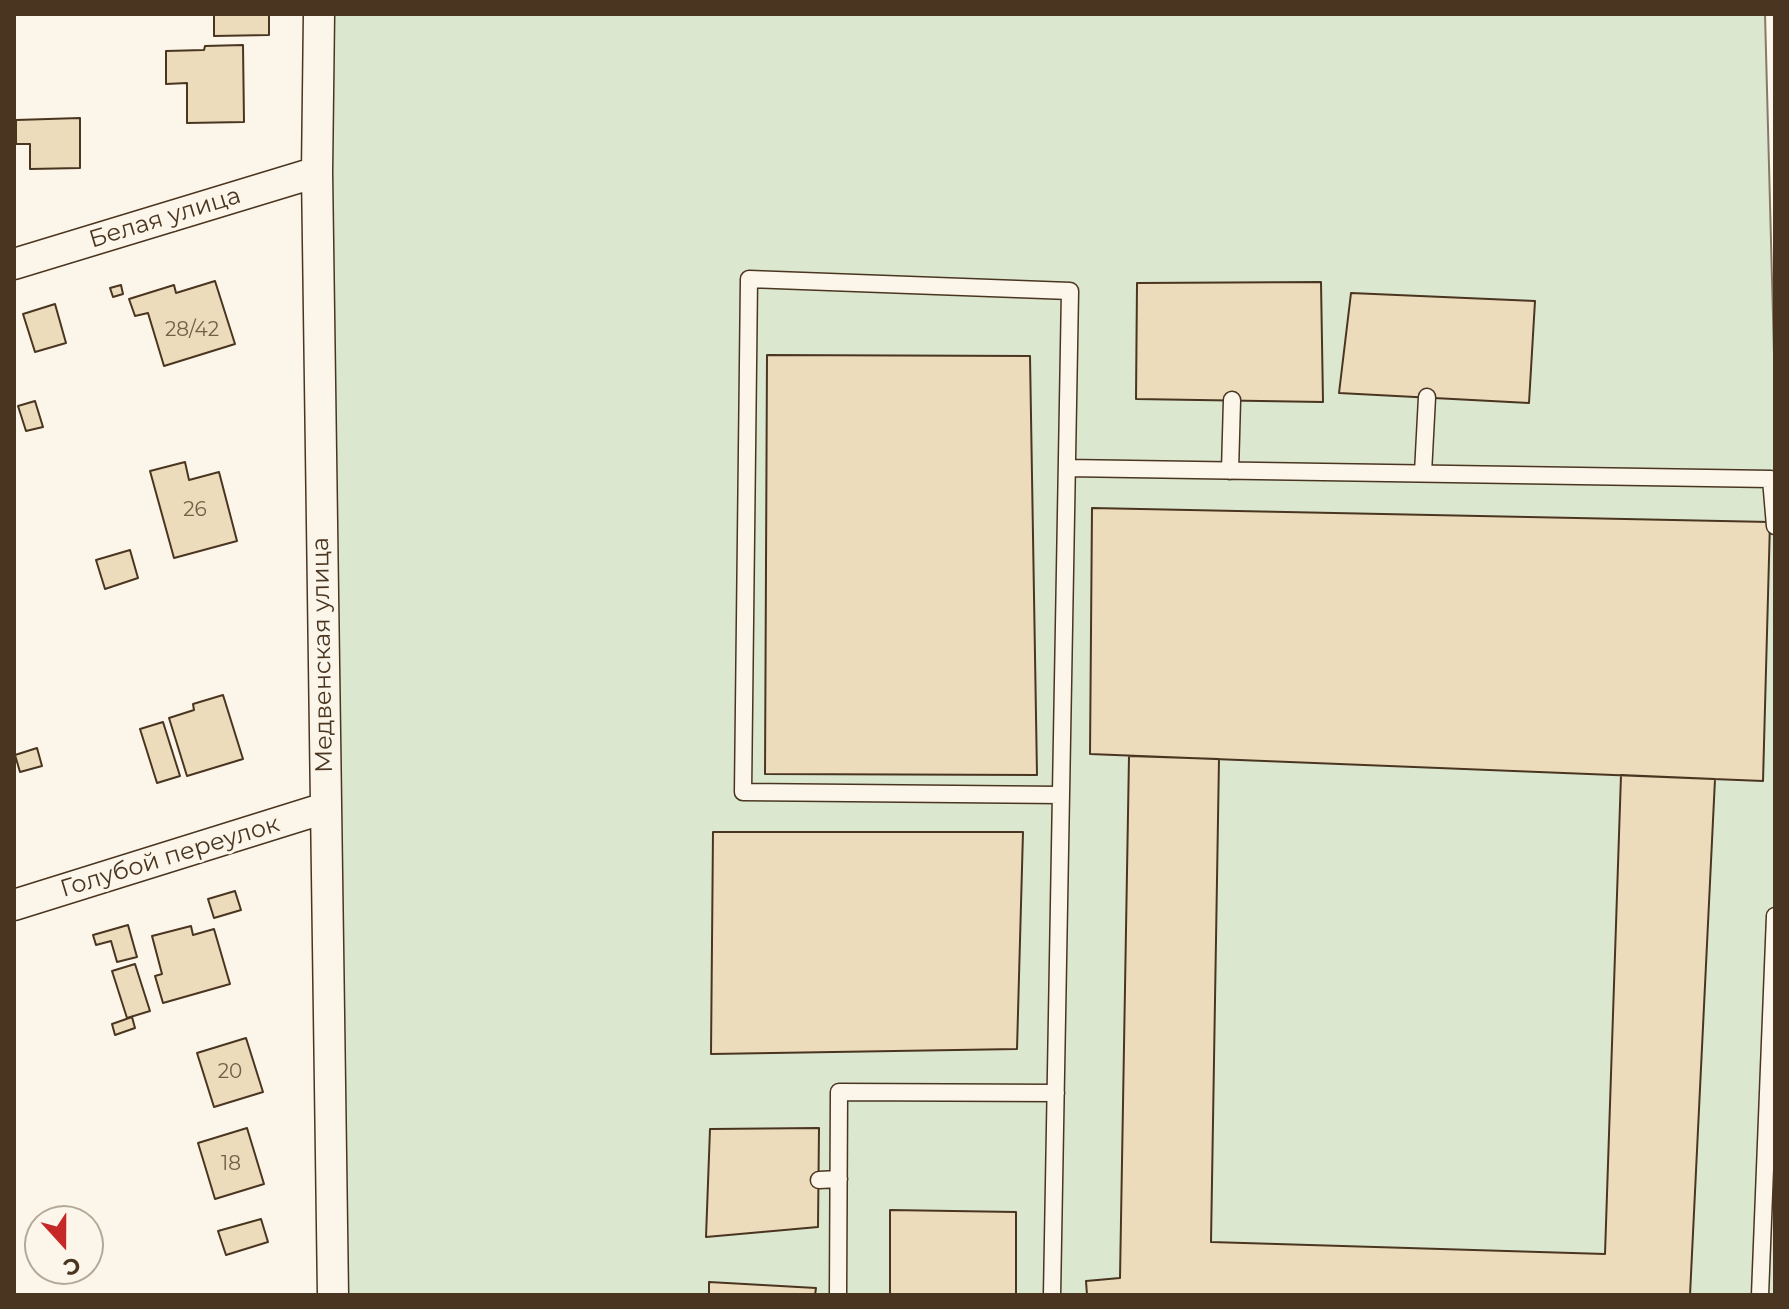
<!DOCTYPE html>
<meta charset="utf-8">
<style>
body{margin:0}
#map{position:relative;width:1789px;height:1309px;overflow:hidden;background:#fbf6e9;font-family:Montserrat,sans-serif}
canvas{display:block}
.frame{position:absolute;inset:0;border:16px solid #4a3520;pointer-events:none}
.north{position:absolute;left:24px;top:1205px;width:80px;height:80px;box-sizing:border-box;background:#fbf6e9;border:2px solid #b4a999;border-radius:50%;rotate:159deg;font-size:22px;font-weight:700;line-height:32px;text-align:center;color:#4a3520}
.north::after{content:'';display:block;margin:auto;width:28px;height:36px;background:#c62828;clip-path:polygon(50% 0,100% 100%,50% 72%,0 100%)}
</style>
<div id="map">
<canvas width="1789" height="1309"></canvas>
<div class="frame"></div>
<div class="north">С</div>
</div>
<script>
const g = document.querySelector('canvas').getContext('2d');
g.lineJoin = 'round';
function fillPath(path, color) { g.fillStyle = color; g.fill(path, 'evenodd'); }
function trace(path, color, width, dash) { g.strokeStyle = color; g.lineWidth = width; g.lineCap = dash ? 'butt' : 'round'; g.setLineDash(dash || []); g.stroke(path); }
function drawText(font, color, halo, rows, align = 'center') {
  g.font = font + ' Montserrat,sans-serif'; g.lineWidth = 6; g.setLineDash([]); g.textBaseline = 'middle'; g.strokeStyle = halo; g.fillStyle = color; for (const [text, x, y, turn = 0] of rows) {
    g.save(); g.translate(x, y); g.rotate((+turn || 0) * Math.PI / 180); g.textAlign = isNaN(turn) ? turn : align; if (halo) g.strokeText(text, 0, 0); g.fillText(text, 0, 0); g.restore();
  }
}
const green = new Path2D(`
 M320,14h1445l10,378v903h-1440z`);
fillPath(green, '#dce7d0');
trace(green, '#887966', 2);
const building = new Path2D(`
 M269,14v21l-55,1v-21z
 M243,45l1,77 -57,1v-40l-21,1v-33l38,-1 1,-4z
 M80,118v50l-50,1v-25h-14v-24z
 M215,281l20,63 -71,22 -16,-53 -13,3 -6,-17 45,-14 2,8z
 M1321,282l2,120 -187,-3 1,-116z
 M121,285l2,9 -10,3 -3,-9z
 M1351,293l184,8 -6,102 -190,-10z
 M55,304l11,39 -31,9 -12,-38z
 M767,355l263,1 7,419 -272,-1z
 M35,401l8,26 -17,4 -8,-25z
 M185,462l4,18 30,-8 18,69 -63,17 -24,-87z
 M1092,508l678,14 -7,259 -673,-27z
 M130,550l8,28 -33,11 -9,-29z
 M223,695l20,64 -56,17 -18,-58 25,-8 -1,-6z
 M163,722l17,54 -23,7 -17,-54z
 M37,748l5,18 -22,6 -5,-17z
 M1129,756l90,3 -8,483 394,12 16,-479 94,4 -25,516h-603l-1,-14 34,-3z
 M713,832h310l-6,217 -306,5z
 M235,891l6,19 -27,8 -6,-19z
 M128,925l9,32 -20,5 -6,-21 -15,4 -3,-10z
 M191,926l2,9 21,-6 16,55 -67,19 -8,-27 7,-2 -10,-38z
 M135,964l15,47 -23,7 -15,-47z
 M132,1017l3,11 -20,7 -3,-11z
 M246,1038l17,54 -49,15 -17,-54z
 M247,1128l17,56 -49,15 -17,-56z
 M819,1128l-1,99 -112,10 4,-108z
 M890,1210l126,2v82l-126,1z
 M261,1219l7,23 -42,13 -8,-24z
 M709,1282l107,6 -1,7h-106z`);
fillPath(building, '#ecdcbc');
trace(building, '#4a3520', 2);
const service = new Path2D(`
 M1067,468l704,11 4,47
 M1230,471l2,-71
 M1423,473l4,-76
 M819,1180l20,-1
 M838,1295l1,-203 217,1
 M1052,1295c6,-335 12,-669 18,-1004l-321,-12 -6,513 318,3
 M1760,1295l15,-379`);
const minor = new Path2D(`
 M319,14l-2,158 16,1123
 M14,264l303,-92
 M14,905l311,-97`);
trace(service, '#4a3520', 19);
trace(minor, '#4a3520', 33);
trace(service, '#fbf6e9', 16);
trace(minor, '#fbf6e9', 30);
drawText('20px', '#725f47', null, [
 ["28/42",192,330],
 ["26",195,510],
 ["20",230,1072],
 ["18",231,1164]
]);
drawText('24px', '#4a3520', '#fbf6e9', [
 ["Белая улица",165,218,-17],
 ["Медвенская улица",323,655,-91],
 ["Голубой переулок",170,857,-17]
]);
</script>
